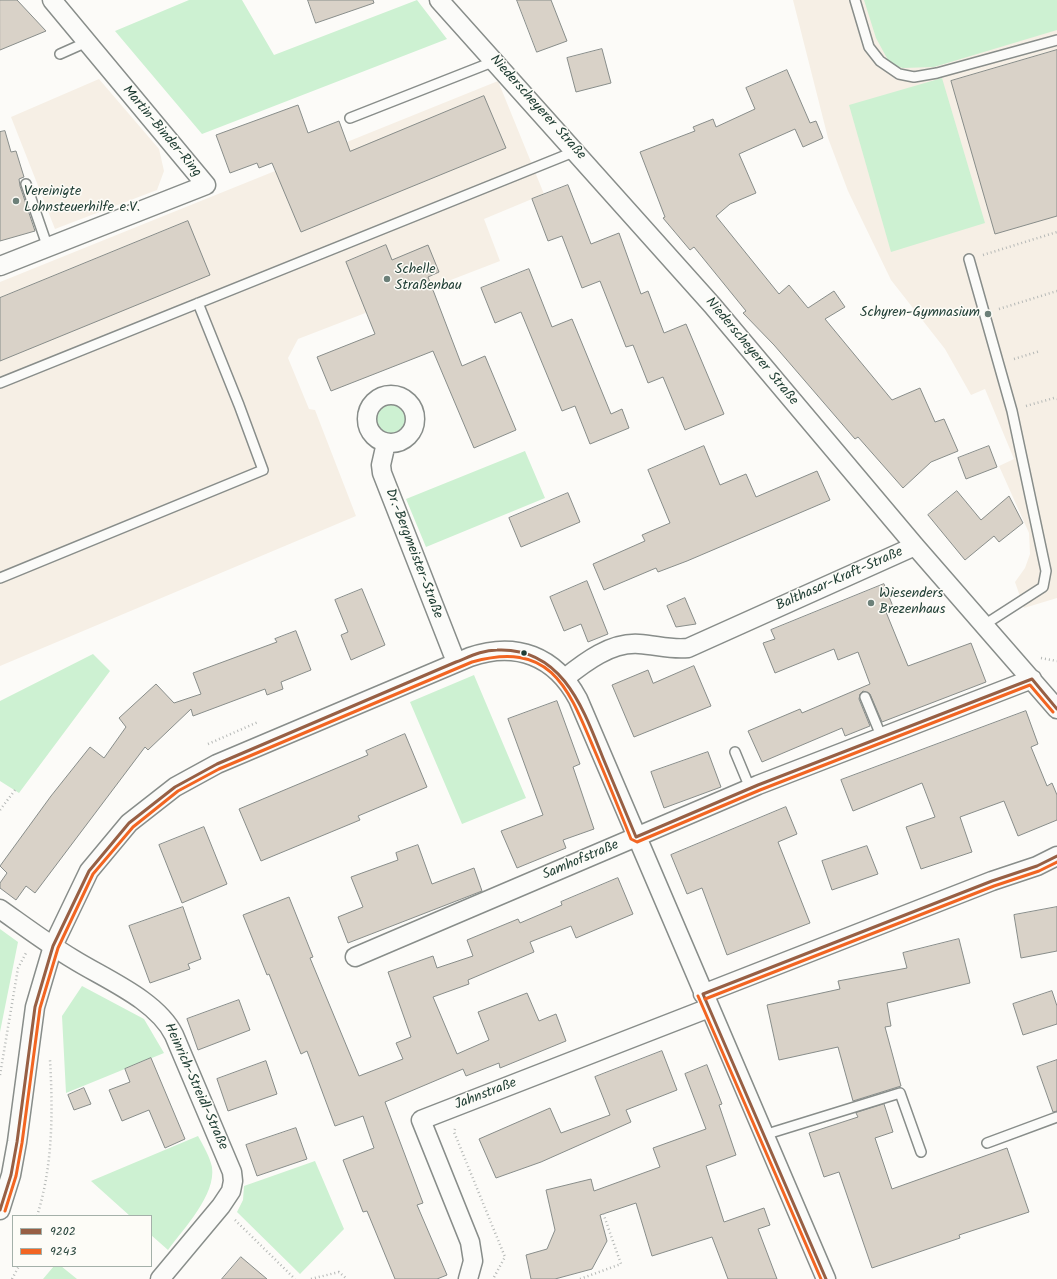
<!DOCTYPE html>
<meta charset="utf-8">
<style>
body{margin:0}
#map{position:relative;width:1057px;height:1279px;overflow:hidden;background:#fcfbf8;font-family:Kalam,sans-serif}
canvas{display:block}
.legend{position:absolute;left:12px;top:1215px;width:140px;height:52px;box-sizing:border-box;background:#fdfcf7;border:1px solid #a4b0a9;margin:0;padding:5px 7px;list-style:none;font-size:12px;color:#1f3d34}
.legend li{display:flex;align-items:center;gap:8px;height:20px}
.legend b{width:20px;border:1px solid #a4b0a9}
</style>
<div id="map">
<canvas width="1057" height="1279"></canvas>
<ul class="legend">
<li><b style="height:5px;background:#975f44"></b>9202</li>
<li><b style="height:5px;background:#f26522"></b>9243</li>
</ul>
</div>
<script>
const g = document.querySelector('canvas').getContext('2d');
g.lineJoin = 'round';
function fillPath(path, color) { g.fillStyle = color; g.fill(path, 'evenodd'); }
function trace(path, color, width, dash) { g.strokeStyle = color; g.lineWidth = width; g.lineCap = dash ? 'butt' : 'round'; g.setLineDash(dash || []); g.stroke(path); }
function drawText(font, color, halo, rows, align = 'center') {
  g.font = font + ' Kalam,sans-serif'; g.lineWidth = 3; g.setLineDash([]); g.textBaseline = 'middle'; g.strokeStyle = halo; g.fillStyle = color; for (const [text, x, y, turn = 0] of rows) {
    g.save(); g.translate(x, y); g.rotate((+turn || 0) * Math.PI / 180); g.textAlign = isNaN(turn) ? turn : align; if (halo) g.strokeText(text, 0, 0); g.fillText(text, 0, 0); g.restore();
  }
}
fillPath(new Path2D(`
 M793,0h264v598l-33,10 -9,-26 10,-14 5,-14 -1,-21 -30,-67 15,-7 -29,-70 -14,6 -26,-46 -54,-69 -43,-89 -20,-53z
 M99,79l60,70 5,22 -7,19 -102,39 -44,-112z
 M498,81l46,113 -60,25 16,42 -202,78 -10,19 21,51 6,1 41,106 -356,150v-384z`), '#f6efe5');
fillPath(new Path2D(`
 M189,0h53l32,55 143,-55 30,39 -245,95 -87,-103z
 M864,0h193v30l-123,37 -31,1 -8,-2 -7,-6 -12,-22z
 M942,78l43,145 -94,29 -42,-147z
 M376 419a15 15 0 1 1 30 0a15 15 0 1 1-30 0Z
 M525,451l20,47 -119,49 -20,-48z
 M93,654l17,17 -91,122 -19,-12v-80z
 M474,675l52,123 -64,26 -52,-122z
 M0,929l18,13 -18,90z
 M82,986l62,33 20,34 -98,40 -4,-77z
 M198,1136c5,9 12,21 14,31 4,28 -28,61 -44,83l-17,-15v-19h-21l-39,-35z
 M315,1161l29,68 -44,45 -63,-62 6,-12 1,-14z
 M54,1266h7l16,13h-34z`), '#cdf1d2');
const building = new Path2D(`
 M0,0h17l29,31 -46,19z
 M308,0h65l1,3 -58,20z
 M517,0h34l16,41 -30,11z
 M602,49l9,34 -35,9 -9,-34z
 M1057,50v166l-62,18 -44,-153z
 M787,70l23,53 6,-2 7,17 -20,9 -8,-18 -56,25 17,39 -26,11 -14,12 63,78 10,-9 19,23 26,-17 11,16 -20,12 67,81 28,-12 15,34 9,-3 14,32 -27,11 -28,26 -45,-51 -3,2 -81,-94 -31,-32 3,-2 -52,-64 -4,3 -27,-32 2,-1 -25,-65 55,-21 -2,-4 20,-8 3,8 39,-18 -9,-21z
 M484,96l22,52 -205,84 -29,-69 -13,5 -2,-5 -27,10 -14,-38 82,-30 10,28 31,-12 11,30z
 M5,131l6,21 5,-1 8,26 -5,2 1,7 15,45 -35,10v-109z
 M568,185l23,59 28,-11 22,61 7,-3 16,42 22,-9 38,90 -39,16 -22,-53 -15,6 -15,-38 -7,2 -26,-66 -18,7 -20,-52 -14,5 -16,-42z
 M188,221l22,54 -210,86v-63z
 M386,245l6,15 36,-15 11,27 -11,5 34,89 23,-10 31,74 -42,18 -41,-97 -102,40 -14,-34 58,-23 -29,-72z
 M529,269l23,58 20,-8 39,95 11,-5 7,19 -39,16 -15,-38 -13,5 -41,-99 -26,11 -14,-35z
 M704,446l16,39 26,-11 10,23 61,-26 13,29 -143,61 -29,11 -2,-4 -52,22 -11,-26 52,-23 -3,-6 28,-12 -22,-53z
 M989,446l8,21 -31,12 -8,-21z
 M957,491l24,29 28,-24 14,27 -24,19 -5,-6 -29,24 -37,-45z
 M568,493l12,29 -59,25 -12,-29z
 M587,581l21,53 -20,8 -7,-18 -17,7 -14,-34z
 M884,584l10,25 -8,3 22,54 63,-23 15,39 -104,40 -12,-28 -7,-3 -3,3 -1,5 11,27 -25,10 -3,-8 -80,34 -14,-31 52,-22 2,4 68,-29 -12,-32 -20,8 -4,-11 -59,24 -12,-30 12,-4 -4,-9z
 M362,589l23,56 -34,15 -10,-25 7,-3 -13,-32z
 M685,598l11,26 -20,3 -9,-21z
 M296,631l15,39 -30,12 2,7 -16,6 -2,-6 -72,27 -2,-7 -43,41 -3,-3 -110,146 -9,-7 -10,14 -16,-12v-5l7,-10 -7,-7 51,-70 39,-49 14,11 22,-31 -7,-9 37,-34 18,19 27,-9 -8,-21 84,-31 -2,-3z
 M694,666l17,40 -77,31 -22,-52 36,-15 5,13z
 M557,701l23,63 -7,3 21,62 -31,11 3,8 -49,20 -16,-37 42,-16 -35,-96z
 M1026,711l12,33 -7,3 16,39 5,-3 5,12v25l-39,16 -14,-35 -44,16 12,35 -51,17 -15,-42 29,-10 -13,-34 -69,28 -12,-31z
 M405,734l22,53 -69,29 2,4 -99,41 -22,-52 129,-54 -2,-4z
 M708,752l13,35 -57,21 -13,-36z
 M786,807l11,27 -19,8 32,81 -83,32 -25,-67 -15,6 -16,-39z
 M204,827l23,57 -45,19 -23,-58z
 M418,845l14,39 42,-16 8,23 -134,52 -10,-26 25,-10 -12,-30 47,-17 -2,-7z
 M867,846l11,28 -46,16 -10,-29z
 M618,878l15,36 -57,24 -5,-12 -41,16 4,10 -66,28 1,4 -36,13 24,57 32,-14 -11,-28 49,-19 12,28 17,-7 10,27 -66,27 -1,-5 -33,13 -3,-7 -78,33 38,101 -6,2 30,70 -10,4h-42l-28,-68 -4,1 -20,-52 31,-12 -11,-32 -28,10 -28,-75 -6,3 -32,-80 -2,1 -24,-60 46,-18 24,60 -3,1 49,118 44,-17 -7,-16 15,-6 -23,-65 45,-16 4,12 36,-12 -6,-16 51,-21 2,4 42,-18 -1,-3z
 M183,907l18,52 -13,5 2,5 -40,14 -21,-57z
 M1057,907v44l-36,7 -7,-43z
 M959,939l11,44 -83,20 4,23 -6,1 16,59 -48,15 -15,-54 -59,13 -12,-55 73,-16 -2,-8 69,-13 -4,-15z
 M1052,991l5,15v18l-34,11 -10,-31z
 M239,1000l11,30 -52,20 -11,-31z
 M662,1051l15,39 -51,20 5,12 -90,40 -45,16 -17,-39 71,-31 11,25 49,-18 -15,-38z
 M151,1058l34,81 -20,9 -16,-38 -27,11 -13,-31 21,-8 -5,-13z
 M1057,1060v51l-4,1 -16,-45z
 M266,1061l11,33 -49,17 -11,-32z
 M707,1065l15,39 -3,1 17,50 -30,11 18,56 40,-14 6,17 -12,4 19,50h-49l-16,-42 -60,19 -16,-53 -36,12 7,26 -15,28 -37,10h-24l-5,-24 21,-6 8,-19 -9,-40 45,-11 3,12 66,-24 -7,-19 53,-19 -21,-55z
 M84,1088l7,16 -17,6 -6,-15z
 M884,1104l9,28 -18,6 17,51 115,-41 22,64 -70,23 1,3 -88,30 -33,-96 -15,5 -15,-44 49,-16 -2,-4z
 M296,1128l11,31 -50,17 -11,-31z
 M241,1257l26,22h-45z`);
fillPath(building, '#d9d2c8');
trace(building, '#888d8a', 1);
const service = new Path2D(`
 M855,0l14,47 11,14 19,13 15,3 23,-4 120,-33
 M60,54l27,-12
 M350,118l145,-57
 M26,184l22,64
 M969,259l43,152 34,160 -3,16 -59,38
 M0,383l576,-232
 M0,578l263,-108 -24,-65 -41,-102
 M865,697l17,41
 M735,752l15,36
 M764,1135l136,-42 21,59
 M987,1143l70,-26`);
const minor = new Path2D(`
 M439,0l273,305 203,241 142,163
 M0,266l206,-81 -154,-185
 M367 419a24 24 0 1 1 48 0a24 24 0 1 1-48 0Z
 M386,443l-5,22 1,8 74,189
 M565,678c20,-16 46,-36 74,-34 17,1 32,6 49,4l227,-102
 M0,909c24,17 48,35 73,50 32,20 84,41 101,76l58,137 1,9 -2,10 -10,15 -61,73
 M355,957l403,-172 274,-106
 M703,994l289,-113 45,-15 20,-10
 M0,1210l11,-35 6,-33 18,-135 18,-61 36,-75 40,-48 46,-36 42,-23 253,-107c46,-16 85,-1 108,42l248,580
 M468,1279l5,-18 -3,-19 -49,-122 288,-112`);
trace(service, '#888d8a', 12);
trace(minor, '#888d8a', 21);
trace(new Path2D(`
 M983,255l74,-23
 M999,309l58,-18
 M1014,359l26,-8
 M1026,406l28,-8 3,1
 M1041,658l16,3
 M208,744l50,-22
 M0,810l15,-20
 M0,1075l18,-107 8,-15
 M455,1129l-1,3 51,125 -12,22
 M37,1216c16,-50 16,-105 13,-156
 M235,1220l60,59
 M12,1279l7,-13
 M311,1279l28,-7 8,7
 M580,1279l41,-15 -18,-51`), '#b5b8b6', 2.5, [1, 3]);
trace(service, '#fbfbf9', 9);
trace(minor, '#fbfbf9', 18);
trace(new Path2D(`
 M1032,679l25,30
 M636,837l122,-52 274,-106
 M703,994l289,-113 45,-15 20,-10
 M703,994l123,285
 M0,1210l11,-35 6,-33 18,-135 18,-61 36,-75 40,-48 46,-36 42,-23 239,-102c13,-5 26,-12 41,-12 65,-3 86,58 106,108 11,26 22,53 33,79`), '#975f44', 3);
trace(new Path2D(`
 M698,996l123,283
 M705,999l289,-113 45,-15 18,-9
 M5,1211l11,-35 6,-33 18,-135 18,-60 35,-74 40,-47 45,-36 41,-22 253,-107c79,-22 96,25 122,87 13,30 25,60 37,90l6,3 123,-52 270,-105 23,27`), '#f26522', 3);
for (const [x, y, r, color] of [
 [16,201,4,"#6c8079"],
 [387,279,4,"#6c8079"],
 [988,314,4,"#6c8079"],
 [871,603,4,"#6c8079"],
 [524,653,3.5,"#1f3d34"]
]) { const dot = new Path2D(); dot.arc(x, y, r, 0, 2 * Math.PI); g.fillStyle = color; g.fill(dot); trace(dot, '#fdfcf7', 1.5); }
drawText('14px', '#1f3d34', '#fdfcf7', [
 ["Niederscheyerer Straße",537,108,48],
 ["Martin-Binder-Ring",161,132,50],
 ["Niederscheyerer Straße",751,352,50],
 ["Dr.-Bergmeister-Straße",413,554,69],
 ["Balthasar-Kraft-Straße",840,580,-24],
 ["Samhofstraße",581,861,-23],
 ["Heinrich-Streidl-Straße",195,1087,66],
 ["Jahnstraße",486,1095,-21]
]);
drawText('14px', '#1f3d34', '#fdfcf7', [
 ["Vereinigte",24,193],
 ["Lohnsteuerhilfe e.V.",24,209],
 ["Schelle",395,271],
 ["Straßenbau",395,287],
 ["Schyren-Gymnasium",980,314,"right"],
 ["Wiesenders",879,595],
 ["Brezenhaus",879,611]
], 'left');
</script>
